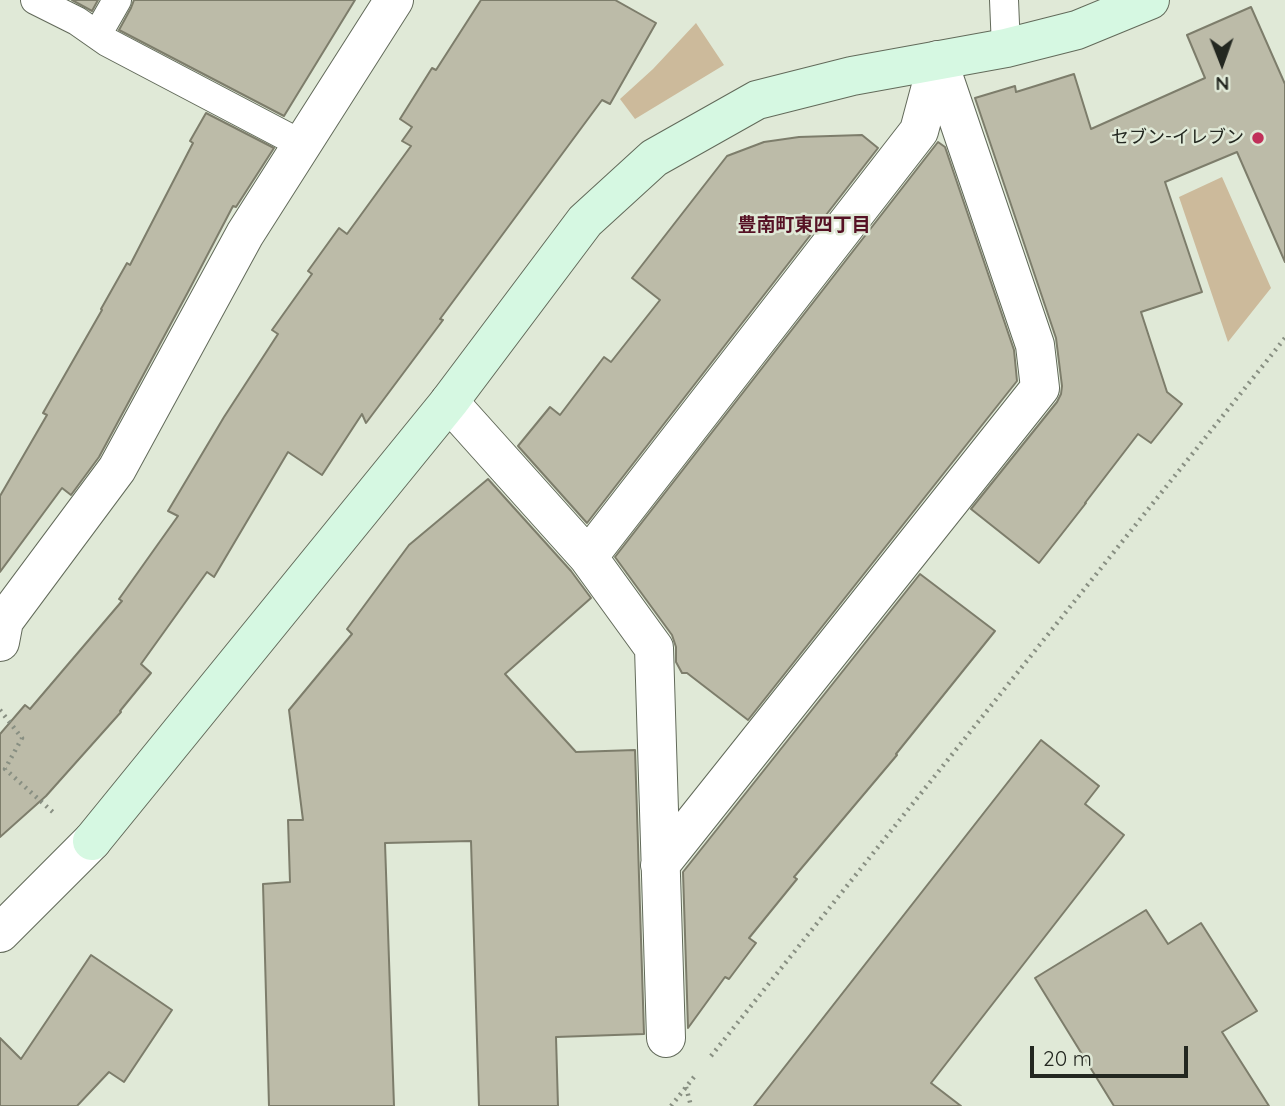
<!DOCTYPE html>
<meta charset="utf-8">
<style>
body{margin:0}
#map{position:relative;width:1285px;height:1106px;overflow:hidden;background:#e0e9d7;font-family:Quicksand,sans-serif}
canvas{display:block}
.north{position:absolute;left:1187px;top:28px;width:70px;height:70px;-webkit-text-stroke:5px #e0e9d7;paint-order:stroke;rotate:179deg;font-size:19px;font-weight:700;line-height:28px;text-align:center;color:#232720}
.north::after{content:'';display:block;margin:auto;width:24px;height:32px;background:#232720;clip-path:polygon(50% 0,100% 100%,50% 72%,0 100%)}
.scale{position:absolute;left:1030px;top:1046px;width:158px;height:32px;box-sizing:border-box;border:4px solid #232720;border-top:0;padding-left:9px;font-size:21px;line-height:24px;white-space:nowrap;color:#232720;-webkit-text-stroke:5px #e0e9d7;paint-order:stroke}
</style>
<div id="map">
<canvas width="1285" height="1106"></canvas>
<div class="north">N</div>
<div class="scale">20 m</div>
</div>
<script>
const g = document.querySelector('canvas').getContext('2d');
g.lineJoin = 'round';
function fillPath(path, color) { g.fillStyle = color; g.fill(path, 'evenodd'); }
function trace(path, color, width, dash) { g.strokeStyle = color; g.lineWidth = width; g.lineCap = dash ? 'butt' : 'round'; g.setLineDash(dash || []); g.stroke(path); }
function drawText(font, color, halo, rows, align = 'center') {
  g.font = font + ' Quicksand,"Noto Sans JP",sans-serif'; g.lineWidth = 5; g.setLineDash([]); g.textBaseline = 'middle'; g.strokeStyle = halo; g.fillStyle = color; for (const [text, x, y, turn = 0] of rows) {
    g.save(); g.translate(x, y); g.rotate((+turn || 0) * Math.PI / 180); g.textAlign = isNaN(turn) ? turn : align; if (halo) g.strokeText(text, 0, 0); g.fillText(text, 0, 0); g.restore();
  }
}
fillPath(new Path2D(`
 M696,23l28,42 -89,54 -15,-20 33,-30z
 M1222,177l49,111 -43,54 -49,-145z`), '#ccba9b');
const building = new Path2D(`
 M72,0h26l-6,11z
 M134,0h221l-71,116 -165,-86 12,-22z
 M481,0h134l41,23 -46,81 -8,-4 -162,219 3,1 -77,103 -4,-9 -40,61 -34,-23 -74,125 -7,-5 -66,92 10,9 -31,38 1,1 -75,84 -46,41v-103l25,-29 5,4 92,-108 -3,-2 59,-83 -10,-5 56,-94 54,-83 -6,-4 40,-56 -4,-3 31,-43 8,6 64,-88 -9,-5 10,-14 -12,-8 32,-51 4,2z
 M1251,7l34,77v178l-48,-110 -72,30 37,110 -61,20 26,80 15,12 -31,39 -13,-9 -53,69h1l-47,60 -68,-54 86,-107 4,-8 1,-8 -6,-48 -81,-240 40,-12 1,6 58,-18 17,55 114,-51 -18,-43z
 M206,113l68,35 -38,59 -3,-1 -45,86 -89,165 -28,38 -9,-7 -62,84v-76l47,-81 -4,-2 59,-103 -1,-1 26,-46 3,2 63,-122 -3,-2z
 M862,135l16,13 -291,375 -69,-77 32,-39 10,8 44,-58 7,5 49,-62 -28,-22 95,-122 37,-14 35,-5z
 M938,142l7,5 69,203 3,31 -269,339 -61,-47h-5l-6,-11v-15l-4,-12 -57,-78z
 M488,479l83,92 20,27 -86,76 71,78 59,-2 9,284 -88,3 2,69h-79l-8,-265 -86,2 9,263h-125l-6,-222 27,-2 -2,-62h15l-14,-110 63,-76 -5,-5 62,-84z
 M920,574l75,57 -99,123 1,1 -103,122 3,2 -48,59 7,5 -27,36 -4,-2 -37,51 -5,-156z
 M1041,740l58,46 -14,18 39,31 -193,248 30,23h-207z
 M1146,910l22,34 33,-21 56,88 -35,21 47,74h-155l-79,-128z
 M91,955l81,55 -48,72 -15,-10 -32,34h-77v-68l21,21z`);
fillPath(building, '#bcbba8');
trace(building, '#7d7d6b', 2);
const lane = new Path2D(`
 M35,0l42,21 30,21 194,102
 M1004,0l2,48
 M97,35l20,-35`);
const street = new Path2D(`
 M449,402l139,155 66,91 12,390
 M588,557l331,-426 19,-71
 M0,642l4,-21 113,-152 128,-235 149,-234
 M660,865l380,-477 -5,-43 -97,-285
 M0,933l92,-92`);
const secondary = new Path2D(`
 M92,841l357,-439 136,-181 69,-63 103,-58 95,-24 154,-28 71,-18 73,-30`);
trace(lane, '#626a5a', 30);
trace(street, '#626a5a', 40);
trace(secondary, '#626a5a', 40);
trace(new Path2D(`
 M0,710l22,28 -17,31 50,45
 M711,1056l574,-718
 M686,1087l5,19
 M671,1106l23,-29`), '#888f82', 4.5, [2, 5]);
trace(lane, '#fff', 28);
trace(street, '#fff', 38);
trace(secondary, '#d6f8e2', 38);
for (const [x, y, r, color] of [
 [1258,138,7,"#c03059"]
]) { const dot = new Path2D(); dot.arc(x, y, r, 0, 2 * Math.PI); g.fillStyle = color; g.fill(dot); trace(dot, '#e0e9d7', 2.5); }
drawText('18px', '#232720', '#e0e9d7', [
 ["セブン-イレブン",1244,138]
], 'right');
drawText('bold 19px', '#561225', '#e0e9d7', [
 ["豊南町東四丁目",804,225]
]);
</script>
